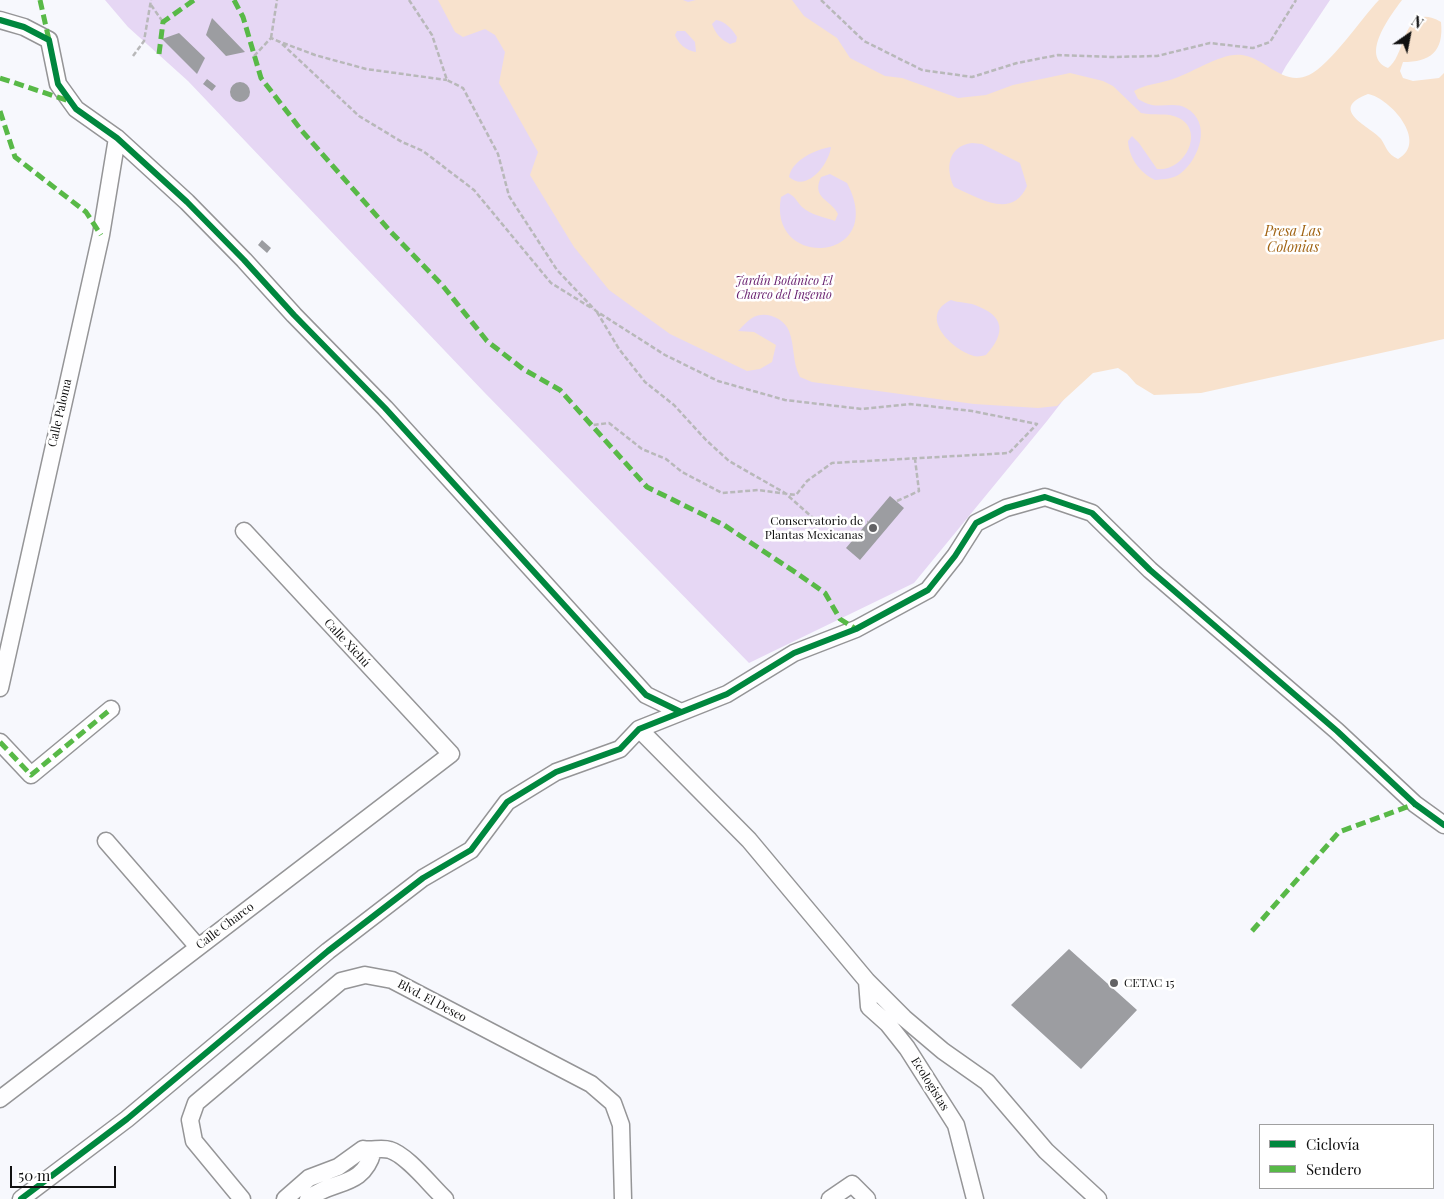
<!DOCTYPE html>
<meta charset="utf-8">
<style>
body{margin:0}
#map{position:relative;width:1444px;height:1199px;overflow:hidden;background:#f7f8fd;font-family:"Playfair Display",serif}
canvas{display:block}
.legend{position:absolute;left:1259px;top:1124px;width:175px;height:65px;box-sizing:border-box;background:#fff;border:1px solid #a0a0a0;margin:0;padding:6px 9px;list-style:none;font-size:15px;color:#111}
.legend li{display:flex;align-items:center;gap:10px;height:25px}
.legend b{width:25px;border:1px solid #a0a0a0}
.north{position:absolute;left:1384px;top:10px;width:50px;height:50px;-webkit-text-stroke:4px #fff;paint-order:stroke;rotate:33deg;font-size:14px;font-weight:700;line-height:20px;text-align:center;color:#111}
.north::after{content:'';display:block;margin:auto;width:18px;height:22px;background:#111;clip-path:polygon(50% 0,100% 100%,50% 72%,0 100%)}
.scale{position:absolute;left:10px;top:1166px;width:106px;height:22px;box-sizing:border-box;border:2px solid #111;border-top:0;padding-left:6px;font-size:15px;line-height:18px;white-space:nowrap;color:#111;-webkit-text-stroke:4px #fff;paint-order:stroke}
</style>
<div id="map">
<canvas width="1444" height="1199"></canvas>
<ul class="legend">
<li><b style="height:6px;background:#00873e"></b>Ciclovía</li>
<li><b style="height:6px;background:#58b947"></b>Sendero</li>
</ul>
<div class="north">N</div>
<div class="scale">50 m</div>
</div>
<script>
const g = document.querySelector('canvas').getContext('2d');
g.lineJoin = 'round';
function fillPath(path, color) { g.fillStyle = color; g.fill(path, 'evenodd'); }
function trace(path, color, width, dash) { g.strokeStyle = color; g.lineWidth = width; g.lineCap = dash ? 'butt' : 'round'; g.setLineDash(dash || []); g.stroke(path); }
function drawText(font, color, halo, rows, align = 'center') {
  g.font = font + ' "Playfair Display",serif'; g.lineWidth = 5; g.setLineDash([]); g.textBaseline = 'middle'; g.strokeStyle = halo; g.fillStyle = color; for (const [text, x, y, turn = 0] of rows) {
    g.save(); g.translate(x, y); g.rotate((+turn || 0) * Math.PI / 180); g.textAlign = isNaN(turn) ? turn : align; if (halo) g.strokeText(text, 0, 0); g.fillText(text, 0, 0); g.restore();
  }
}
fillPath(new Path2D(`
 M105,0h1225l-44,66 -68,124 -59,87 -112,144 -133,162 -165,80 -265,-271 -296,-311 -60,-54z`), '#e6d7f4');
fillPath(new Path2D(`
 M438,0h245l5,2 8,-2h96l12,16 33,22 13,20 35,18 17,2 56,20 28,-3 27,-10 57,-12 33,8 10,5 28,27c13,3 26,-1 38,5 26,13 6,54 -22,51l-18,-26 -7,-7 -4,5c1,17 12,32 27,39 9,-1 19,-1 26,-7 19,-15 31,-51 5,-65 -10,-6 -23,-1 -34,-3 -5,-1 -10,-4 -14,-6l-4,-8c12,-7 23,-7 36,-11 21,-6 51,-28 72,-25 24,3 41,32 67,20 21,-10 52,-56 70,-75h23c-11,15 -43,56 -14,68 19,-13 14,-68 53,-46 3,30 -11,40 -38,40l-3,9 3,7 10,3 26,-3 5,-5v266l-243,54 -47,2 -18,-11 -9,-10 -9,-6 -25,5 -36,33 -19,2 -64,-4 -162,-22 -12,-5c-8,-15 -5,-31 -11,-46 -5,-13 -24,-21 -37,-13 -5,3 -10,9 -14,13l16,1 22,13 -4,17 -12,7 -13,2 -77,-37 -61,-44 -35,-43 -44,-72 8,-23 -39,-69 6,-31 -10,-17 -10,-6 -22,8 -8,-5zM716,20c9,1 16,9 21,17l-1,5 -6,2c-9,-4 -15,-11 -18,-20zM677,31h8l10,11 1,10c-10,-1 -18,-9 -21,-17zM1368,94c22,4 61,48 30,65 -11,-5 -11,-11 -17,-20 -9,-12 -55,-29 -13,-45zM972,143l10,1 38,19 7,23c-15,34 -48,12 -73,1 -9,-19 -6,-41 18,-44zM831,147c-2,17 -24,46 -42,30 3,-17 27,-28 42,-30zM830,174l17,9c42,80 -80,88 -66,14l7,-4c8,4 8,8 14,14 9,8 22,10 33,14l3,-7c-7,-15 -27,-15 -17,-37zM951,300c8,3 16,2 24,5 30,11 31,28 11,50 -4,1 -9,2 -12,1 -22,-6 -57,-40 -23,-56z`), '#f8e2cd');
fillPath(new Path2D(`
 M212,18l33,34 -19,4 -20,-21z
 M179,33l26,25 -8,16 -35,-35z
 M207,79l9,7 -4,5 -9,-7z
 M230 92a10 10 0 1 1 20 0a10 10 0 1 1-20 0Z
 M262,240l9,8 -4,5 -9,-8z
 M890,496l14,12 -44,52 -14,-12z
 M1069,949l68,61 -56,59 -70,-64z`), '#9c9da1');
const street = new Path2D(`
 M0,20l24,7 25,13 9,44 18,25 41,29 70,64 57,58 50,55 91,93 261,287 35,17
 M0,688l101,-453 16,-97
 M639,729l110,111 118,141 37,37 39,33 44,31 59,69 52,48
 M0,742l31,33 80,-66
 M106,841l92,106
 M867,981l2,26 19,17 19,24 49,77 19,74
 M0,1099l451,-345 -207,-223
 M21,1199l106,-80 201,-168 95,-73 48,-28 36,-48 49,-30 64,-23 19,-20 88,-35 67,-41 62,-24 72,-39 27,-34 21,-33 30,-15 39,-11 47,16 58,57 187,161 78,73 29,21
 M242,1199l-48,-58 -4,-21 6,-17 145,-122 24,-6 27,5 199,104 22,19 8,22 2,74
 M285,1199l24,-21 29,-11 25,-18c9,2 18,-2 27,1 17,5 41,36 55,49
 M308,1199c24,-20 55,-10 65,-48
 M830,1199l22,-15 15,15`);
trace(street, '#959597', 19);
trace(new Path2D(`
 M409,0l23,35 15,45 16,8 35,66 11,42 48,74 39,41 69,44 53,26 67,19 77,9 48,-5 62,7 65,13 -28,29 -177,10 -25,18 -11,14 -38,-5 -36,3 -40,-21 -16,-13 -24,-10 -33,-26 -16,2
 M821,0l43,41 58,29 50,7 45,-14 41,-8 54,2 45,-1 53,-13 43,5 17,-6 26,-42
 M151,5l12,17
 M271,38l6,-38
 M283,43l32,12 51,14 81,11
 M133,56l11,-15 7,-41
 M254,56l17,-18 9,4 79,74 43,26 21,9 51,39 77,93 42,26
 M597,312l22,37 26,33 29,23 32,35 23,21 56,32 37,33 46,-4
 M897,501l22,-10 -4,-32`), '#b8b8b9', 2.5, [5, 2.5]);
trace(street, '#fefeff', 16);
trace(new Path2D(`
 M40,0l9,40
 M234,0l9,17 18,61 41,53 88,100 53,55 44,55 36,28 37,21 87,97 77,38 74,49 27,19 15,26 16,10
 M159,54l4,-32 31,-22
 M0,78l69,23
 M0,111l15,46 71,55 15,23
 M0,742l31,33 80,-66
 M1252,931l87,-99 76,-28`), '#58b947', 5, [10, 5]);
trace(new Path2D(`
 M0,20l24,7 25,13 9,44 18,25 41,29 70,64 57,58 50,55 91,93 261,287 35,17
 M21,1199l106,-80 201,-168 95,-73 48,-28 36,-48 49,-30 64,-23 19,-20 88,-35 67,-41 62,-24 72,-39 27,-34 21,-33 30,-15 39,-11 47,16 58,57 187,161 78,73 29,21`), '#00873e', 6);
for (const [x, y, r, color] of [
 [873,528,5,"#626264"],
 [1114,983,5,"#626264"]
]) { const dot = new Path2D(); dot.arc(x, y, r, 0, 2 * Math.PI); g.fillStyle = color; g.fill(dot); trace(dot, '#fff', 2); }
drawText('italic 12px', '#661d6d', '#fff', [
 ["Jardín Botánico El",784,281],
 ["Charco del Ingenio",784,295]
]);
drawText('12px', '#111', '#fff', [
 ["Calle Paloma",60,413,-77],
 ["Calle Xichú",347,643,47],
 ["Calle Charco",225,926,-37],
 ["Blvd. El Deseo",432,1001,28],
 ["Ecologistas",930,1084,58]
]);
drawText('12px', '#111', '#fff', [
 ["Conservatorio de",863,521],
 ["Plantas Mexicanas",863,535],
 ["CETAC 15",1124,983,"left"]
], 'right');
drawText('italic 14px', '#a16414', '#fff', [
 ["Presa Las",1293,232],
 ["Colonias",1293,248]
]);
</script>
